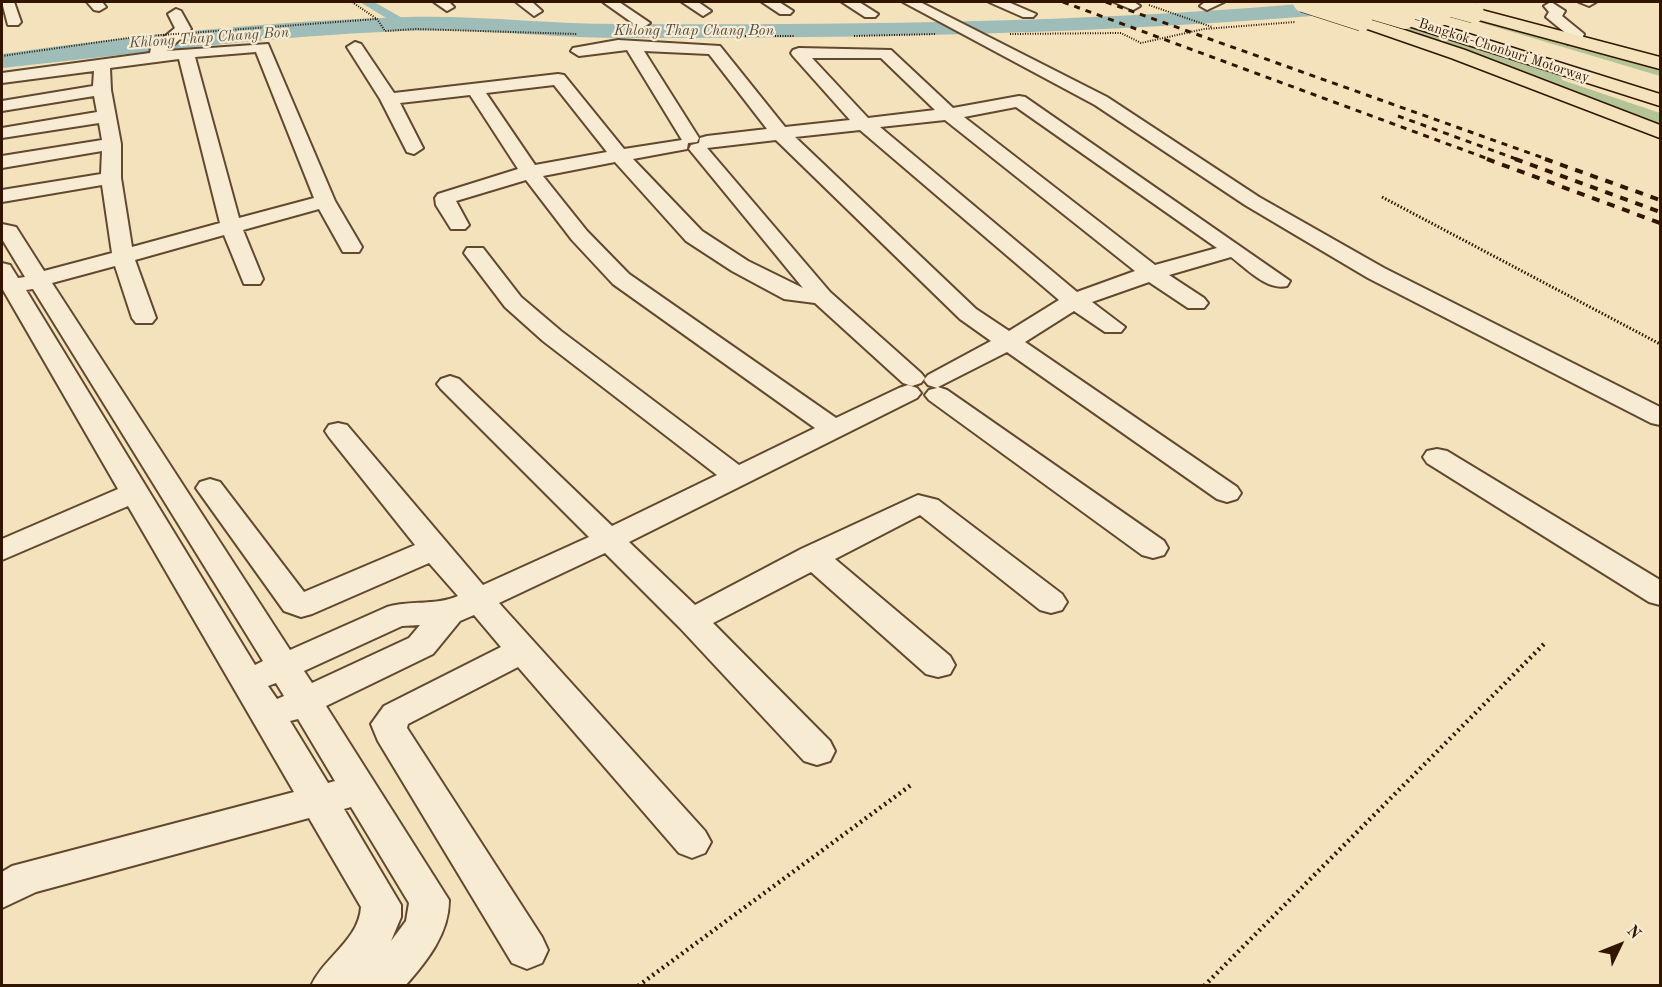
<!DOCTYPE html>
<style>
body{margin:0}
#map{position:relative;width:1662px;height:987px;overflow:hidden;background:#f3e2bb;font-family:"Old Standard TT",serif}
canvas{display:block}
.frame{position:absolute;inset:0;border:3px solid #311500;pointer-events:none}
.north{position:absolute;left:1590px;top:915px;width:60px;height:60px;-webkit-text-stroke:4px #f7ecd3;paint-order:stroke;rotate:47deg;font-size:16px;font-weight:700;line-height:24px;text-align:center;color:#311500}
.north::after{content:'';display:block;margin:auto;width:21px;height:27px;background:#311500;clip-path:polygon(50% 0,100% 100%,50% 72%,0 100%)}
</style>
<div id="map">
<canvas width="1662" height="987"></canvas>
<div class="frame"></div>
<div class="north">N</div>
</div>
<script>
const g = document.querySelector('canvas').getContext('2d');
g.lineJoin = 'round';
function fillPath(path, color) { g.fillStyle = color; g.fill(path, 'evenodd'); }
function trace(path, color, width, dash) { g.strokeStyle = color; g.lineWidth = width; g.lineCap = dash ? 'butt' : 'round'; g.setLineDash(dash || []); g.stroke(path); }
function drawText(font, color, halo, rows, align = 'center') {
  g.font = font + ' "Old Standard TT",serif'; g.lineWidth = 4.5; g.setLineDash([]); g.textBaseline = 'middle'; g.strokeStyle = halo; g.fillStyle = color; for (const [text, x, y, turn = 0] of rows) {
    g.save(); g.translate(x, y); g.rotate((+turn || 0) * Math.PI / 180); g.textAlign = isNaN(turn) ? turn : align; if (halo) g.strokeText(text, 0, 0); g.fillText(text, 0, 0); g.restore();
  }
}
fillPath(new Path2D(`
 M1458,13l202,56v7l-208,-62z
 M1385,20l176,56 1,4 98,33v15l-169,-66 -116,-41z`), '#b4c496');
fillPath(new Path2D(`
 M360,2h14l39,22 -2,3h-10z`), '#9ebcb8');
fillPath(new Path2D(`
 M1323,2h43l2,3 -3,5 -8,2c-243,22 -486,26 -730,26 -75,0 -150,-10 -225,-7 -134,5 -267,23 -400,37v-14c133,-19 269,-33 404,-37 71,-2 141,7 212,7 236,1 471,-1 705,-22z`), '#9ebcb8');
const minor = new Path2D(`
 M2,2h12l7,20 -3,3h-10z
 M87,2h15l4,5 -7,4 -5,-1z
 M434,2h15l5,5 -7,4z
 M516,2h16l10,9 -8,5z
 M603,2h16l31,21 -8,5 -5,-2z
 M682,2h16l13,9 -8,5z
 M762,2h17l14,9 -3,3h-10z
 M842,2h17l19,12 -3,3h-10z
 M903,2h17l187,95 152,100 125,71 276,139v18l-9,-2 -283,-145 -123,-73 -150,-100z
 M989,2h19l28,12 -3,3h-10z
 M1114,2h20l6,4 -7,4z
 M1205,2h19l-17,8 -7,-4z
 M1551,2l14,9 -3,5 22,18 -4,10h-12l-2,-3 2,-6 -22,-18 3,-5 -5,-6z
 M1579,2h17l-7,4z
 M176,9l5,2 10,18 -24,22 101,-7 67,157 27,46 -3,5h-16l-24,-43 -76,21 20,49 -3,5h-16l-20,-49 -89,25 21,58 -4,5h-16l-4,-5 -17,-52 -63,17 238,367 97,-43c23,-7 48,-1 71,-11l-29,-33 -117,51 -11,3 -17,-6 -88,-123 4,-6 10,-3 10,3 84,110 111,-47 -86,-108 -4,-6 4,-6 9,-2 9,2 136,160 106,-48 -148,-148 -4,-5 4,-5 9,-3 9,3 153,147 105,-51 -174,-134 -38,-34 -41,-54 3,-5h16l38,49 40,34 178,134 76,-37 -202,-144 -41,-44 -46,-60 -70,21 13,24 -4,4h-14l-15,-24 -1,-7 3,-4 80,-25 -48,-74 -70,8 23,45 -9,6 -7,-2 -27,-53 -33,-52 8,-5 6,2 33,49 164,-19 6,1 60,74 58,-9 -55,-90 -48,6 -8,-5 2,-3 45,-8 102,6 65,81 65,-7 -57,-64 -2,-3 2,-3 6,-2 92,2 62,58 66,-12 6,1 265,184 -3,5c-20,5 -41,-18 -56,-29l-62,18 35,23 4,5 -4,5h-16l-39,-26 -57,20 33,25 -4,5h-16l-31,-21 -49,31 212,145 4,6 -4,6 -10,3 -10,-3 -210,-147 -69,35 9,3 217,151 4,7 -4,7 -11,3 -11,-3 -213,-155 -4,-5 4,-5 8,-2 -9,-3 -4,-5 4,-5 63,-34 -31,-22 -184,-179 -69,8 123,144 91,81 4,5 -4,5 -9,3 -9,-3 -88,-80 -31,-4 -52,-28 -46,-30 -71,-79 -72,14 44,55 42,43 207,144 63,-30 9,-3 9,3 4,5 -4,5 -288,144 66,63 106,-56 117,-54 20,5 124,94 5,8 -5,8 -11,3 -11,-3 -120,-95 -85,44 115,97 5,9 -5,9 -12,3 -12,-3 -115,-102 -98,51 117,118 5,10 -5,10 -13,4 -13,-4 -124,-133 -75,-75 -106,50 206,228 6,11 -6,11 -13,5 -13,-5 -161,-186 -110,57 -1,4 135,209 6,13 -6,13 -15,6 -15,-6 -134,-222 -7,-17 13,-18 117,-59 -27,-32 -14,6 -27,33 -107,52 123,194c0,34 -22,61 -44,86h-94c13,-29 48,-46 50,-79l-52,-89 -273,74 -34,16v-36l10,-6 282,-74 -166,-286 -126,54v-21l116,-50 -116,-201v-25l8,2 8,13 7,-1 -23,-38v-15l14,3 28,44 68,-18 -10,-68 -100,17v-12l99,-16 1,-23 -100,17v-12l100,-16 -3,-17 -97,15v-10l95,-16 -3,-16 -92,15v-10l91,-15 1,-15 -92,12v-10l148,-20 1,-5 24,-20 -7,-14zM644,51l65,3 58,75 -60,7 -7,2 -1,5 -8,2 -2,4 114,139 -55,-27 -46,-30 -69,-72 54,-10 1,-6 9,-1 2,-4zM256,52l58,146 -75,20 -44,-161zM812,58h69l54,52 -67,8zM179,59l41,164 -88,24 -11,-69v-34l-10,-54 -1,-22zM554,85l53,67 -72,13 -49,-72zM1016,107l201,141 -62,17 -191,-148zM945,120l190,151 -58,21 -197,-165zM860,130l199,170 -50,31 -33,-22 -181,-172zM33,289l230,372 -8,4 -229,-375zM420,625l-11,13 -97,45 -8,-12 98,-45zM276,683l8,13 -7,3 -9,-13zM298,719l37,62 -7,2 -38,-62zM351,807l58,96 -3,18 -15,20 10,-24v-12l-57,-96z
 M1437,449l10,2 213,129v25l-11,-3 -222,-139 -4,-6 4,-6z`);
const major = new Path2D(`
 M1474,8l186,49v12l-192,-52 -3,-4 3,-4z
 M1362,16l103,34 195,75v13l-209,-80 -95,-33 -3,-4 3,-4z`);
const highway = new Path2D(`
 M1405,14l255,80v12l-261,-83 -3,-4z`);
trace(minor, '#62482f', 4);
trace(major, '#311500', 3);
trace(highway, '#311500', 3);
trace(new Path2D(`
 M352,2l25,17 8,12 31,-2 161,5
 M1149,5l63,22
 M1010,34l111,-1 20,10 63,-14 91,-7
 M725,36h70
 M854,36l82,-2`), '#311500', 2, [1, 1.5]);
trace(new Path2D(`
 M1382,197l278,147`), '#311500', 3, [1.5, 2]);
trace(new Path2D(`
 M638,986l273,-201
 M1204,986l341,-343`), '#311500', 4.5, [2, 4]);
fillPath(minor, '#f7ecd3');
fillPath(major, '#f3e2bb');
fillPath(highway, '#f3e2bb');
trace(new Path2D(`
 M1063,2l428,158
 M1106,2l443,158
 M1398,116l121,44`), '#311500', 3, [6, 6]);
trace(new Path2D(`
 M1487,159l173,64
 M1515,159l145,53
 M1545,159l115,41`), '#311500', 4, [8, 8]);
const majorBridge = new Path2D(`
 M1303,2l59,19
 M1434,2l40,11`);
const highwayBridge = new Path2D(`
 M1347,2l58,17
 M1391,2l49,14`);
trace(majorBridge, '#311500', 21, []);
trace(highwayBridge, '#311500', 21, []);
trace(new Path2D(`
 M2,56l133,-19 242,-18`), '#311500', 2, [1, 1.5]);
trace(majorBridge, '#f3e2bb', 20);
trace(highwayBridge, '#f3e2bb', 20);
drawText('14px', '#311500', '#f7ecd3', [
 ["Bangkok-Chonburi Motorway",1504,51,18]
]);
drawText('italic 15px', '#574f40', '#f7ecd3', [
 ["Khlong Thap Chang Bon",694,31],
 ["Khlong Thap Chang Bon",209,38,-4]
]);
</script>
